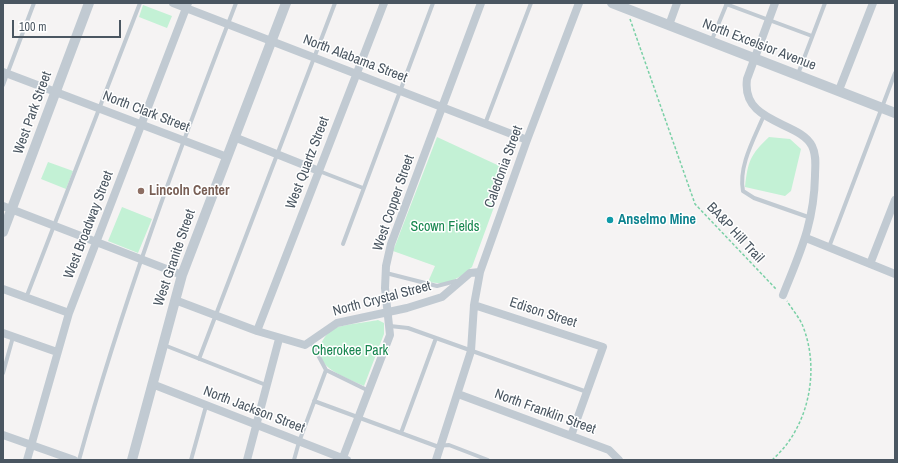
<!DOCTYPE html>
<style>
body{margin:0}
#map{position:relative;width:898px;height:463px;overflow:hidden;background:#f5f3f3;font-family:"Archivo Narrow",sans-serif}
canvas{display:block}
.frame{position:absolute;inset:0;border:4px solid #4a5661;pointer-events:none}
.scale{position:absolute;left:12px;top:20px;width:109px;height:18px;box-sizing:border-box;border:2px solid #4a5661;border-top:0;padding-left:5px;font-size:12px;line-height:14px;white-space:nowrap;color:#4a5661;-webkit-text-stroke:3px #fff;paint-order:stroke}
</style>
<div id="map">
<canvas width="898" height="463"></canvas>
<div class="frame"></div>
<div class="scale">100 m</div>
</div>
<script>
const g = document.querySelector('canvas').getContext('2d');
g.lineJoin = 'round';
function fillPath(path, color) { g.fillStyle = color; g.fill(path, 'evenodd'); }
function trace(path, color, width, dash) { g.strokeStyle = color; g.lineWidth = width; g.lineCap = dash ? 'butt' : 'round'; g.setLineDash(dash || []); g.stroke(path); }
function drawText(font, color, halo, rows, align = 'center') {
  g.font = font + ' "Archivo Narrow",sans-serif'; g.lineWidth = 3; g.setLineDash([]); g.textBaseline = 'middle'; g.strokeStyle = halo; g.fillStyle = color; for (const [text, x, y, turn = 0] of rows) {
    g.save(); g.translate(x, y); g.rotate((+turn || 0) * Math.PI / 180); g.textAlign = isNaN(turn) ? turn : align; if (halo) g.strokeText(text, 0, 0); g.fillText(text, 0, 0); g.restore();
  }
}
fillPath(new Path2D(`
 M143,5l29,11 -5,12 -28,-11z
 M437,137l69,32 -9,21 -3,17 -22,60 -11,9 -15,8 -18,-2 7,-16 -42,-15z
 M769,137l21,2 11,10 -10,42 -6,5 -40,-9c3,-26 5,-32 24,-50z
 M48,162l25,9 -7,18 -25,-10z
 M122,207l30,12 -14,34 -30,-12z
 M378,320l6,3v11l-20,52c-16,-8 -52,-18 -43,-42 2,-5 7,-12 12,-15 7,-4 35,-7 45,-9z`), '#c3f1d5');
trace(new Path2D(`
 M630,19l65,185 81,85
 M772,460c37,-32 49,-91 30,-136 -4,-8 -10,-15 -15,-23`), '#7ad0a6', 1.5, [3, 2]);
trace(new Path2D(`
 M726,4l86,32
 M711,42l16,-39
 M798,74l27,-71
 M3,85l31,-82
 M764,115c-9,22 -26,51 -21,76l11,7 57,20
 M485,124l46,-121
 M319,171l44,17
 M343,244l90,-241
 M829,247l66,-174
 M386,273l51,13 19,-5
 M26,298l114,-295
 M390,326l18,2 179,64
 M311,342l15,28 43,21
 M164,345l102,40
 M199,359l136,-356
 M3,373l10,-36
 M314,401l122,45 13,-1 39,15
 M401,433l35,-95
 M79,460c43,-156 99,-307 157,-457
 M191,460l15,-54
 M294,460l5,-18 27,-72`), '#c1cad2', 4);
trace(new Path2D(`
 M173,3l354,137
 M775,3l-28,76c-6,45 53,42 65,67 5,10 3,20 3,30 -1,48 -15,76 -32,119
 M669,25l8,-22
 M3,72l224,85
 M839,90l34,-87
 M234,137l85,34
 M3,206l179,69
 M806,238l89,36
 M870,264l25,-64
 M3,289l66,24
 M175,300l82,31 48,14 32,-22 70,-15 35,-11 28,-24 10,-1
 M474,305l129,42 -32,89
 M257,331l127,-328
 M3,333l54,19
 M152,384l195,76
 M458,394l151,56 10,10
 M3,435l71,25
 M27,460l42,-147 119,-310
 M247,460l32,-121
 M342,460l48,-125 -5,-47 1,-22 5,-22 90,-241
 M436,460l35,-109 3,-46 6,-33 47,-132 52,-137`), '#c1cad2', 8);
trace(new Path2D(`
 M612,3l283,110
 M3,232l86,-229
 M132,460l50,-185 104,-272`), '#c1cad2', 10);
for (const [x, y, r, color] of [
 [141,191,4,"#8d6e63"],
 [610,220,4,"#0f9aa8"]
]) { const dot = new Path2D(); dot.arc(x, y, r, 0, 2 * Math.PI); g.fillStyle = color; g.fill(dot); trace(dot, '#fff', 1.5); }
drawText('14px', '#4a5661', '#fff', [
 ["North Excelsior Avenue",759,45,21],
 ["North Alabama Street",355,59,21],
 ["North Clark Street",146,112,21],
 ["West Park Street",33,113,-70],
 ["West Quartz Street",308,163,-69],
 ["Caledonia Street",504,167,-70],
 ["West Copper Street",394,203,-71],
 ["West Broadway Street",89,225,-69],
 ["BA&P Hill Trail",735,233,47],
 ["West Granite Street",175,258,-71],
 ["North Crystal Street",382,299,-15],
 ["Edison Street",543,313,18],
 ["North Jackson Street",254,410,21],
 ["North Franklin Street",545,412,20]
]);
drawText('bold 14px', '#785e54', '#fff', [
 ["Lincoln Center",149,191]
], 'left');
drawText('bold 14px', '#0d838f', '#fff', [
 ["Anselmo Mine",618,220]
], 'left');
drawText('14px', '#17864f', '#fff', [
 ["Scown Fields",445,227],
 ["Cherokee Park",350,351]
]);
</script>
